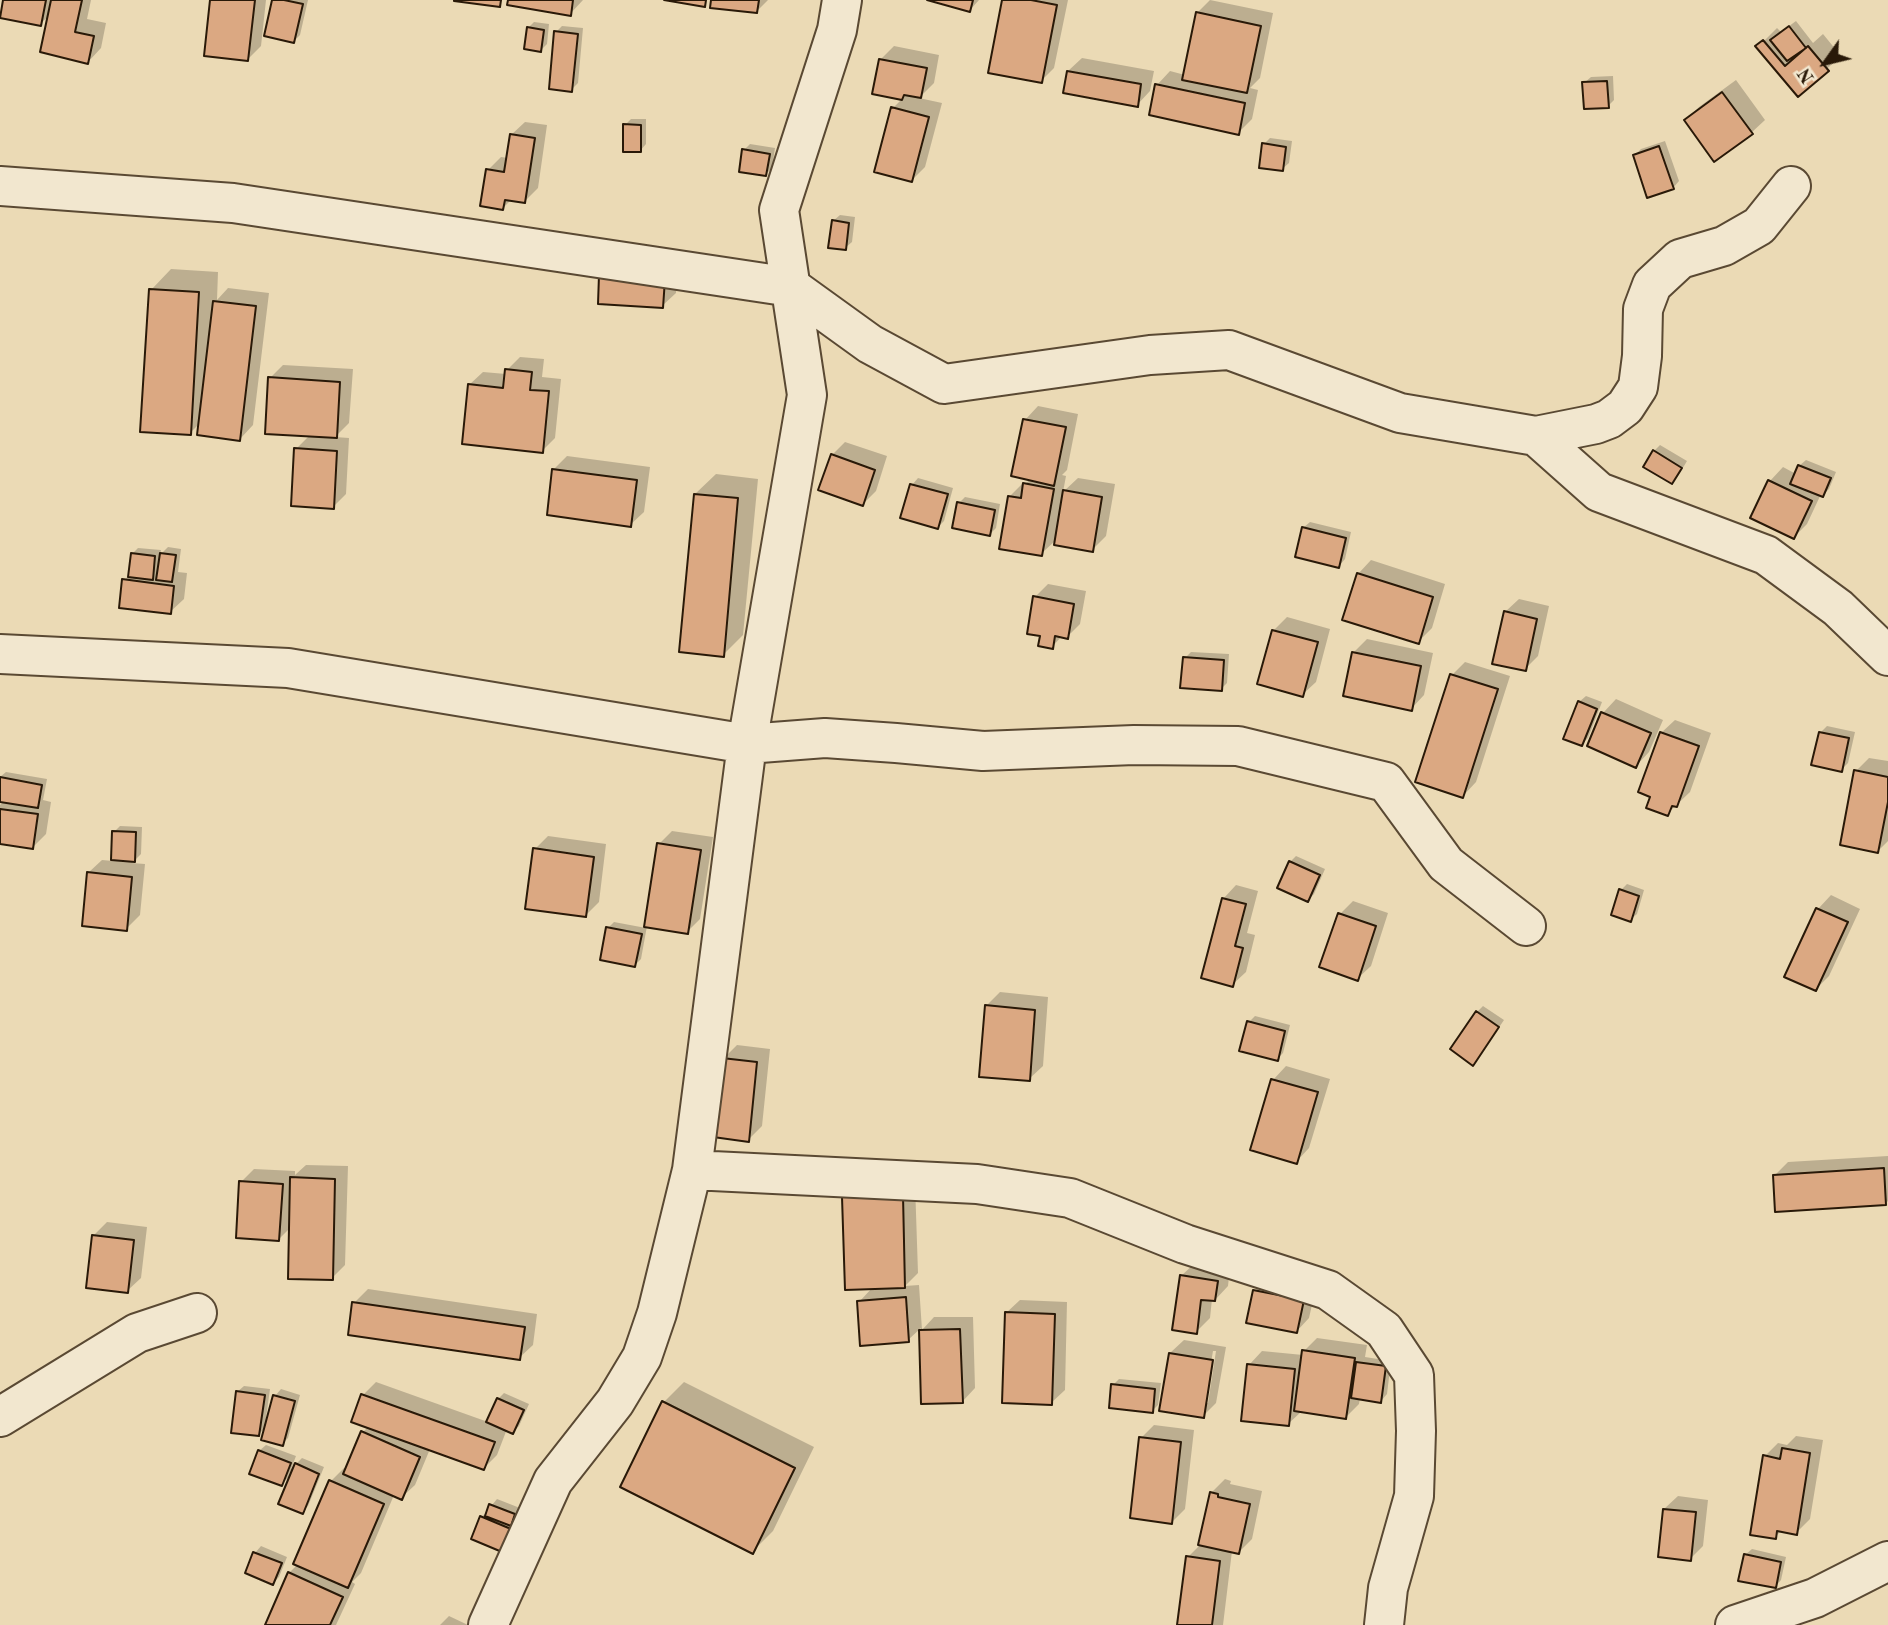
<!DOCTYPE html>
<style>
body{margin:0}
#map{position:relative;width:1888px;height:1625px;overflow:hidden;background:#ebdab5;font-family:"Old Standard TT",serif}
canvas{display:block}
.north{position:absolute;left:1790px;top:28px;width:70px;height:70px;-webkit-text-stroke:5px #f2e7cf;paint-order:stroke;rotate:236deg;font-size:19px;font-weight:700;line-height:28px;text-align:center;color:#291908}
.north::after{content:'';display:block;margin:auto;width:24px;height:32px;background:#291908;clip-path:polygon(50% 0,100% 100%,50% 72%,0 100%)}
</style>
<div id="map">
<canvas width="1888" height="1625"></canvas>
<div class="north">N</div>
</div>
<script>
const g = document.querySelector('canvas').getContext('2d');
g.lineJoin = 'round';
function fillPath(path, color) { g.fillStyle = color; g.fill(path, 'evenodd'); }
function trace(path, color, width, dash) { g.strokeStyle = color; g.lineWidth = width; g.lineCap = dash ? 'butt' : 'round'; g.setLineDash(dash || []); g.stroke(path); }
fillPath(new Path2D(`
 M4,0h87l-4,19 19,4 -5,25 -13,14 -38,-47 -10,9z
 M212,0h54l-5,46 -13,13z
 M274,0h34l-8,35 -6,6z
 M510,0h73l-13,14z
 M713,0h55l-11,11z
 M933,0h46l-9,10z
 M1004,0h64l-14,68 -13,13z
 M1210,0l63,13 -13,65 -10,10 8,2 -6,29 -14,14 -81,-48 13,-14 15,4 12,-62z
 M1796,21l17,22 10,-9 18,22 -43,39 -40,-48 19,-19 4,4z
 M534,22l15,2 -2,20 -6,6 -13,-22z
 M562,26l21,2 -5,55 -7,7 -15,-58z
 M894,46l45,9 -5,28 -15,15 23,5 -17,64 -13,13 -19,-72 9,-9 -21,-40z
 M1082,58l72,13 -4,20 -13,14 -69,-34z
 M1613,76l1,24 -6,6 -24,-23 7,-6z
 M1736,80l29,40 -14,13 -65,-13 13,-13z
 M631,119h15v25l-6,7 -15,-26z
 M525,122l22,3 -9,63 -14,14 -13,-2 -8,8 -15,-38 13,-13 7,1 3,-23z
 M1270,138l22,3 -3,22 -7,6 -18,-25z
 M1665,141l14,40 -6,7 -38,-33 6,-6z
 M750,144l25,4 -3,20 -6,6 -22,-24z
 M840,215l15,2 -3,25 -7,6 -12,-27z
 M615,262l63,5 -2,26 -14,13z
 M171,269l47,3 -1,28 11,-12 41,5 -16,132 -13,14 -39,-17 -11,11 -39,-143z
 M520,357l24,2 -2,18 19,2 -6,59 -13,13 -73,-66 14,-13 23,2 1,-4z
 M283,365l70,4 -4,54 -14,14 14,1 -3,56 -13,13 -37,-58 14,-14 -40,-57z
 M1038,406l40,8 -11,56 -5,5 4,1 -3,16 15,-14 37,6 -9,52 -14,14 -35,-11 -16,15 -31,-58 13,-13h3l5,-4 -6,-59z
 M845,442l42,14 -11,35 -13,13 -31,-49z
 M1660,445l27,16 -9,15 -6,6 -18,-31z
 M567,456l83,11 -6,45 -14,13 -76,-56z
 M1806,460l30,12 -7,17 -6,6 -2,-1 -14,30 -13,13 -42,-20 18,-36 13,-14 13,7 3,-8z
 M716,474l42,5 -15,156 -20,20 -28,-161z
 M918,478l35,10 -9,33 -6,6 -26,-42z
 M965,497l35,7 -4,24 -6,6 -31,-31z
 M1310,522l41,10 -6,27 -6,7 -36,-38z
 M168,547l13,2 -3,23 9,1 -3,26 -14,13 -46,-32 7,-6 1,-20 6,-6 23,2 -1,5z
 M1371,560l74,24 -13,44 -14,14 -60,-68z
 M1048,584l38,7 -6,33 -13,13 -5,-1 -10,11 -10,-12 -7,-38z
 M1519,599l30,7 -11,50 -13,13 -20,-57z
 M1287,617l43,12 -14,53 -14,13 -43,-12 15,-53z
 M1367,639l66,14 -9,42 -13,14 -57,-57z
 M1191,652l38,2 -2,29 -6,6 -36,-31z
 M1465,662l45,14 -34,106 -13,14 -11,-121z
 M1586,696l16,6 -14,36 -6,6 -3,-42z
 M1616,699l47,21 -14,32 -13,14 -33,-53z
 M1675,720l36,13 -21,59 -23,22 -6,-81z
 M1827,726l28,6 -7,31 -7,7 -21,-37z
 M1869,758l19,3v80l-10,10 -22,-80z
 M6,772l41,7 -4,21 8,2 -5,32 -13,13 -33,-5v-37l4,-4 -4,-1v-23z
 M120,826l22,1 -1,27 -9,9 13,1 -5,51 -14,14 -38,-56 14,-13 11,1 1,-29z
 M672,831l41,6 -13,82 -13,13 -40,-6 -6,33 -6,6 -27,-37 6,-6 32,6 13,-84z
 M548,836l58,8 -7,58 -14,14 -50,-67z
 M1296,856l29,13 -11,25 -6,6 -18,-38z
 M1627,884l17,6 -7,24 -7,6 -9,-30z
 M1236,885l22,6 -11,42 8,2 -9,37 -14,13 -9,-86z
 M1831,895l29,14 -31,67 -13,13 -29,-13 31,-67z
 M1353,901l35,12 -17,53 -14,13 -17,-65z
 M1000,992l48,5 -5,69 -14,13 -43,-73z
 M1483,1006l21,14 -25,37 -6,6 4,-51z
 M1255,1016l35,9 -7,28 -6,6 -28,-37z
 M737,1045l33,4 -8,77 -14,14 -25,-81z
 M1286,1066l44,13 -21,69 -13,14 -23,-82z
 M1888,1156v45l-2,2 -111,-28 13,-13z
 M306,1165l42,1 -3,99 -13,13 -41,-51 -12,12 -38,-57 13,-13 41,2v4z
 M915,1183l3,90 -13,13 14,-1 3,45 12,-13h39l2,71 -13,14 -39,1 -2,-75 -13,12 -49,-38 14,-15 -30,-89 14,-14z
 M107,1222l40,5 -6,51 -14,13 -33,-56z
 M1195,1263l35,5 -2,18 -13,14 -3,-1 -2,19 -14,14 -15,-56z
 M1268,1277l48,10 -7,31 -13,14 -41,-41z
 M368,1289l169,25 -4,31 -14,13 -165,-55z
 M1020,1300l47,2 -2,88 -14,13 -45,-90z
 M1317,1338l50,7 -2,12 26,4 -4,33 -6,7 -21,-3 -1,6 -13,13 -44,-6 -14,13 -39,-59 13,-14 41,4 1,-4z
 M1184,1340l42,7 -10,56 -13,13 -33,-63zM1213,1351h3l-8,52h-4z
 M1119,1379l42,4 -3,22 -6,6 -39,-26z
 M376,1382l112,40 10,-23 6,-6 25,11 -10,22 -6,6 -6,-3 -10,26 -13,13 -54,-19 -15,36 -14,13 -7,-3 -33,78 -9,9 3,2 -19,41h-69l22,-52 9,-9 33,-83 13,-13 3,1 16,-37 5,-5 -5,-32z
 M684,1382l130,65 -41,84 -21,21 -88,-150z
 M244,1386l26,3 -4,29 3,1 6,-23 6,-7 19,6 -12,43 -6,6 -15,-18 -8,8 -22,-42z
 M1154,1425l40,5 -9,79 -13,13 -31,-84z
 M1796,1436l27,4 -13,79 -14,14 -14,-3 -7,7 -10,-81 13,-13 9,2z
 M266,1445l30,11 -5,13 11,-11 22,9 -16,39 -6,6 -10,-38 -10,10 -23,-33z
 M1225,1479l6,2 -1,3 32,7 -10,48 -13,13 -7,-1 -9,74h-44l9,-68 13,-13 10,-51z
 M1678,1496l30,4 -5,46 -13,13 -26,-50z
 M497,1499l23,9 -12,35 -26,-26z
 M261,1546l26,11 -8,20 -6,6 -26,-11 8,-19z
 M1752,1549l34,8 -5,23 -6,7 -30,-32z
 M449,1616l19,9h-28z`), '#0003');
const building = new Path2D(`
 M3,0h43l-5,26 -41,-8z
 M51,0h31l-7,32 19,4 -6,28 -48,-12z
 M210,0h45l-7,61 -44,-5z
 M272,0h12l19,4 -9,39 -30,-7z
 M454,0h47l-1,7 -46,-6z
 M508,0h65l-2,16 -64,-11z
 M664,0h42l-1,7z
 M711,0h48l-2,13 -47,-5z
 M927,0h46l-3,12z
 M1002,0h29l26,5 -15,78 -54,-10z
 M1196,12l65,14 -14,67 -65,-13z
 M1789,26l17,22 -19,13 -17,-21z
 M527,27l17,3 -3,22 -17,-3z
 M554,31l24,3 -6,58 -23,-3z
 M1763,40l22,26 23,-20 21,25 -31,26 -43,-51z
 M879,59l48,9 -6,30 -17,-3 -2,5 -30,-6z
 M1067,71l74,13 -3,23 -75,-14z
 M1607,81l2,27 -25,1 -2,-27z
 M1155,84l90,19 -6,32 -90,-20z
 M1722,92l31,42 -39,28 -30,-42z
 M891,107l38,10 -17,65 -38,-10z
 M623,124l18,1v27h-18z
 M510,134l25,4 -10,65 -20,-3 -2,10 -23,-4 6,-37 18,3z
 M1262,143l24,4 -3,24 -24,-3z
 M1659,146l15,43 -27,9 -14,-43z
 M742,149l28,5 -4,22 -27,-4z
 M832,220l17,3 -3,27 -18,-2z
 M599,275l66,4 -2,29 -65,-4z
 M149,289l50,3 -8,143 -51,-3z
 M213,301l43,5 -16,135 -43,-6z
 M505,369l27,3 -2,18 19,1 -6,62 -81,-9 6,-60 35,4z
 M268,377l72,5 -3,56 -72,-4z
 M1023,419l43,8 -12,59 -43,-10z
 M294,448l43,3 -3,58 -43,-3z
 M1653,450l29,18 -10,16 -29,-17z
 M831,454l44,16 -12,36 -45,-16z
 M1798,465l33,13 -8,19 -33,-13z
 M552,469l85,11 -6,47 -84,-12z
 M1768,480l44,21 -18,38 -44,-21z
 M1023,483l31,6 -12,67 -43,-7 9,-53 13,2z
 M910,484l38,10 -10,35 -38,-11z
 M1063,490l39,7 -9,55 -39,-7z
 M694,494l44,4 -14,159 -45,-5z
 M957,502l38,8 -5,26 -38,-8z
 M1302,527l44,11 -7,30 -44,-11z
 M131,553l24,3 -2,24 -25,-3z
 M160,553l16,2 -4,27 -16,-2z
 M1357,573l76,24 -14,47 -77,-24z
 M122,579l52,7 -3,28 -52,-6z
 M1033,596l41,8 -6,35 -13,-3 -2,13 -15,-3 2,-10 -13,-2z
 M1504,611l33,8 -11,52 -34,-7z
 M1272,630l46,12 -15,55 -46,-13z
 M1352,652l69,14 -9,45 -69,-15z
 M1183,657l41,3 -2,31 -42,-3z
 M1450,674l48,15 -35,109 -48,-16z
 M1578,701l19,8 -15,37 -19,-7z
 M1601,712l50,21 -15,35 -49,-22z
 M1660,732l39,14 -22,61 -5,-1 -4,10 -22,-8 4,-11 -12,-5z
 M1819,732l30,6 -7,34 -31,-7z
 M1854,770l34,7v25l-10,51 -38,-8z
 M0,777l42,8 -4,23 -38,-6z
 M0,809l38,5 -5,35 -33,-5z
 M112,831l24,1 -1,30 -24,-2z
 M657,843l44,7 -13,84 -44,-7z
 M533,848l61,9 -8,60 -61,-8z
 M1289,861l31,14 -12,27 -31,-14z
 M87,872l45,5 -5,54 -45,-5z
 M1619,889l20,7 -8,26 -20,-7z
 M1222,898l24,6 -11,42 8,2 -10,39 -32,-9z
 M1816,908l32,14 -32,69 -32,-14z
 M1338,913l38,13 -18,55 -39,-14z
 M606,927l36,7 -7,33 -35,-7z
 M985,1005l50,5 -5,71 -51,-4z
 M1476,1011l23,16 -26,39 -23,-17z
 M1247,1021l38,10 -7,30 -39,-10z
 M722,1058l35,4 -8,80 -36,-5z
 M1271,1079l47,13 -21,72 -47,-14z
 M1884,1168l2,37 -111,7 -2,-37z
 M290,1177l45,2 -2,101 -45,-1z
 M239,1181l44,3 -4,57 -43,-3z
 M903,1195l2,93 -60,2 -3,-93z
 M92,1235l42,5 -6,53 -42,-5z
 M1180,1275l38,6 -3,20 -14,-1 -4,34 -25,-4z
 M1253,1290l51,10 -7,33 -51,-10z
 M906,1297l3,45 -49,4 -3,-45z
 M352,1302l173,25 -5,33 -172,-25z
 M1005,1312l50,2 -3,91 -50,-2z
 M960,1329l3,74 -42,1 -2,-74z
 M1302,1350l53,8 -9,61 -52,-8z
 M1169,1353l44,7 -9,58 -45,-7z
 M1356,1362l30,4 -5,37 -30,-5z
 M1247,1364l48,5 -6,57 -48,-5z
 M1111,1384l44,5 -2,24 -44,-5z
 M236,1391l29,4 -6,41 -28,-3z
 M361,1394l134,48 -11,28 -133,-48z
 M273,1395l22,6 -12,45 -22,-6z
 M497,1398l27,12 -11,24 -27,-12z
 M662,1401l133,67 -42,86 -133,-67z
 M361,1431l59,26 -18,43 -59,-26z
 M1139,1437l42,5 -9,82 -42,-6z
 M1782,1448l28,5 -13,82 -20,-4 -1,8 -26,-4 13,-80 17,4z
 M258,1450l33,13 -9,23 -33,-12z
 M295,1463l24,11 -16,40 -25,-10z
 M329,1480l55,24 -36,84 -55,-24z
 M1210,1492l8,2v3l32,7 -11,50 -41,-9z
 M489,1504l26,10 -4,12 -26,-10z
 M1663,1509l33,3 -5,49 -33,-4z
 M480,1516l31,13 -9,23 -31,-13z
 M253,1552l29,11 -9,22 -28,-12z
 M1744,1554l37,8 -5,26 -38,-7z
 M1186,1556l34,5 -8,64h-35z
 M288,1572l55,25 -13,28h-65z`);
fillPath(building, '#dba882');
trace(building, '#291908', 2);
const minor = new Path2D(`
 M0,186l233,17 558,84 79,57 74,40 206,-29 79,-5 171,63 136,23 63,56 167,63 72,53 50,48
 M1536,436l60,-12 13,-5 16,-12 13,-20 4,-31 1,-47 9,-24 28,-26 44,-13 35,-20 32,-40
 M0,654l288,14 459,76 78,-6 71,5 87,8 151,-6 104,1 148,36 60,82 80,62
 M692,1170l285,14 93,14 115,46 143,46 56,40 30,45 2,56 -2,65 -26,92 -4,37
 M0,1417l137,-84 60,-20
 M488,1625l65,-144 62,-79 27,-45 15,-44 35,-143 55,-426 60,-349 -28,-185 58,-180 5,-30
 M1735,1625l80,-27 73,-37`);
trace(minor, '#5a4933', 42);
trace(minor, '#f2e7cf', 38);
</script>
